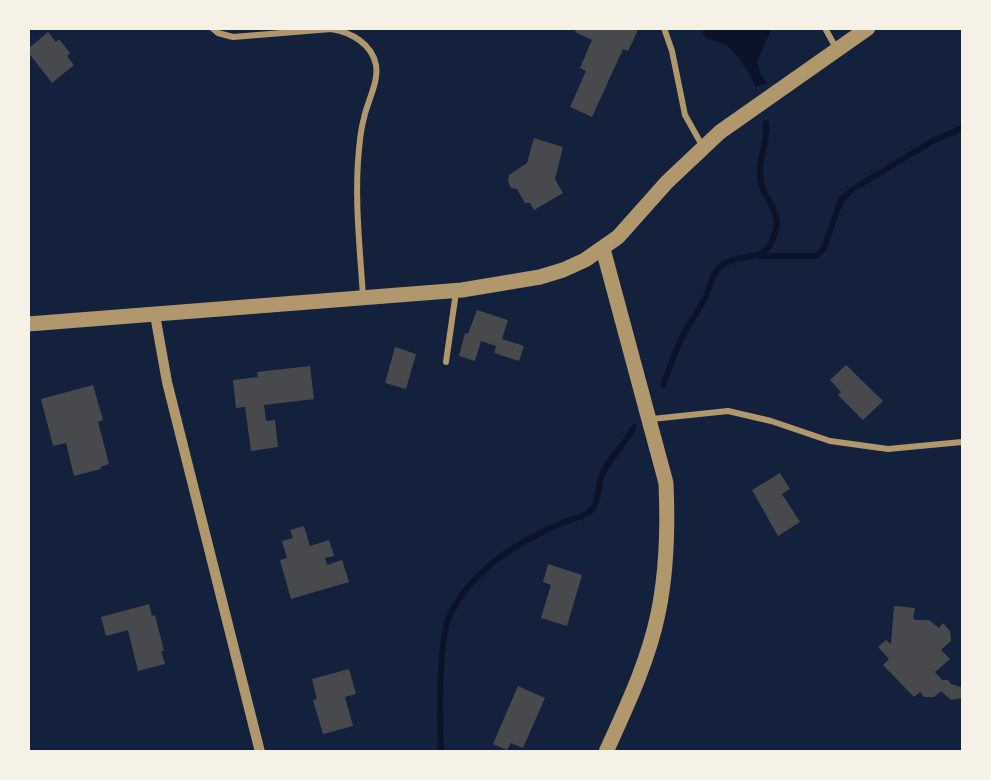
<!DOCTYPE html>
<style>
body{margin:0}
#map{position:relative;width:991px;height:780px;overflow:hidden;background:#14213d;font-family:"Open Sans",sans-serif}
canvas{display:block}
.frame{position:absolute;inset:0;border:30px solid #f6f1e7;pointer-events:none}
</style>
<div id="map">
<canvas width="991" height="780"></canvas>
<div class="frame"></div>
</div>
<script>
const g = document.querySelector('canvas').getContext('2d');
g.lineJoin = 'round';
function fillPath(path, color) { g.fillStyle = color; g.fill(path, 'evenodd'); }
function trace(path, color, width, dash) { g.strokeStyle = color; g.lineWidth = width; g.lineCap = dash ? 'butt' : 'round'; g.setLineDash(dash || []); g.stroke(path); }
fillPath(new Path2D(`
 M705,28h67l-15,34 4,13 6,8 -11,4c-8,-15 -16,-32 -31,-42 -9,-5 -15,-3 -23,-11z`), '#0b132b');
trace(new Path2D(`
 M761,256h56l7,-8 17,-48 12,-11 78,-47 33,-15
 M663,385c6,-14 10,-29 17,-43 7,-17 19,-31 27,-48 4,-10 4,-18 13,-27 17,-15 42,-3 52,-26 15,-33 -10,-37 -12,-65 -2,-18 8,-32 6,-53
 M441,752c-1,-30 -3,-112 9,-137 13,-27 37,-50 62,-66 15,-9 32,-19 48,-25 9,-4 20,-6 28,-11 12,-9 9,-23 13,-35 6,-19 24,-33 33,-51`), '#0b132b', 6);
fillPath(new Path2D(`
 M577,28h62l-11,23 -5,-2 -31,68 -22,-10 16,-36 -6,-3 12,-28 -17,-8z
 M48,32l8,10 3,-3 11,14 -3,3 7,9 -22,18 -24,-31v-3z
 M534,138l29,9 -8,32 8,14 -29,17 -4,-7h-5l-8,-14 -6,-1 -3,-7 1,-6 18,-12z
 M477,310l31,10 -6,19 22,7 -5,15 -25,-8 2,-7 -15,-5 -6,20 -16,-5 6,-23 3,1z
 M395,347l21,7 -10,35 -21,-6z
 M846,365l37,36 -20,19 -25,-25 3,-3 -11,-12z
 M310,366l4,33 -50,6 2,16 9,-1 3,27 -27,4 -6,-44 -9,1 -3,-28 25,-3 -1,-5z
 M93,385l10,35 -5,2 11,42 -9,3 1,2 -27,7 -8,-33 -13,3 -12,-47z
 M780,473l10,16 -8,5 18,28 -22,14 -26,-46z
 M304,526l6,20 19,-6 5,16 -9,2 2,7 15,-5 7,22 -58,17 -11,-39 7,-2 -5,-17 11,-3 -3,-8z
 M548,564l34,11 -15,51 -26,-8 10,-33 -8,-3z
 M149,604l3,12 3,-1 9,36h-3l4,13 -27,7 -10,-41 -22,6 -5,-19z
 M894,606l21,2 -2,10 2,2h14l10,8 4,-5 7,8 1,10 -10,9 9,9 -15,13 7,8h6l3,4 10,3 1,11 -11,2 -10,-9 -7,6h-10l-4,-5 -6,5 -31,-32 6,-6 -11,-12 8,-7 5,4z
 M349,669l7,25 -11,3 8,29 -30,8 -10,-34 4,-1 -5,-20z
 M518,686l27,12 -22,50 -12,-5 -4,7 -14,-6z`), '#48494c');
trace(new Path2D(`
 M212,28l6,5 15,4 98,-8c20,3 41,15 45,36 3,17 -9,37 -12,53 -3,10 -4,21 -5,31 -5,49 1,99 4,148
 M664,28l8,23 13,64 18,32
 M825,28l11,20
 M446,362l10,-70
 M652,419l76,-8 43,10 59,20 58,8 74,-7 2,-2`), '#b1986c', 6);
trace(new Path2D(`
 M155,315l12,67 93,370`), '#b1986c', 10);
trace(new Path2D(`
 M603,249l63,234c2,44 1,88 -8,131 -10,48 -32,94 -52,138
 M28,324l434,-34 78,-13 23,-7 22,-10 33,-23 49,-55 53,-50 148,-104`), '#b1986c', 15);
</script>
